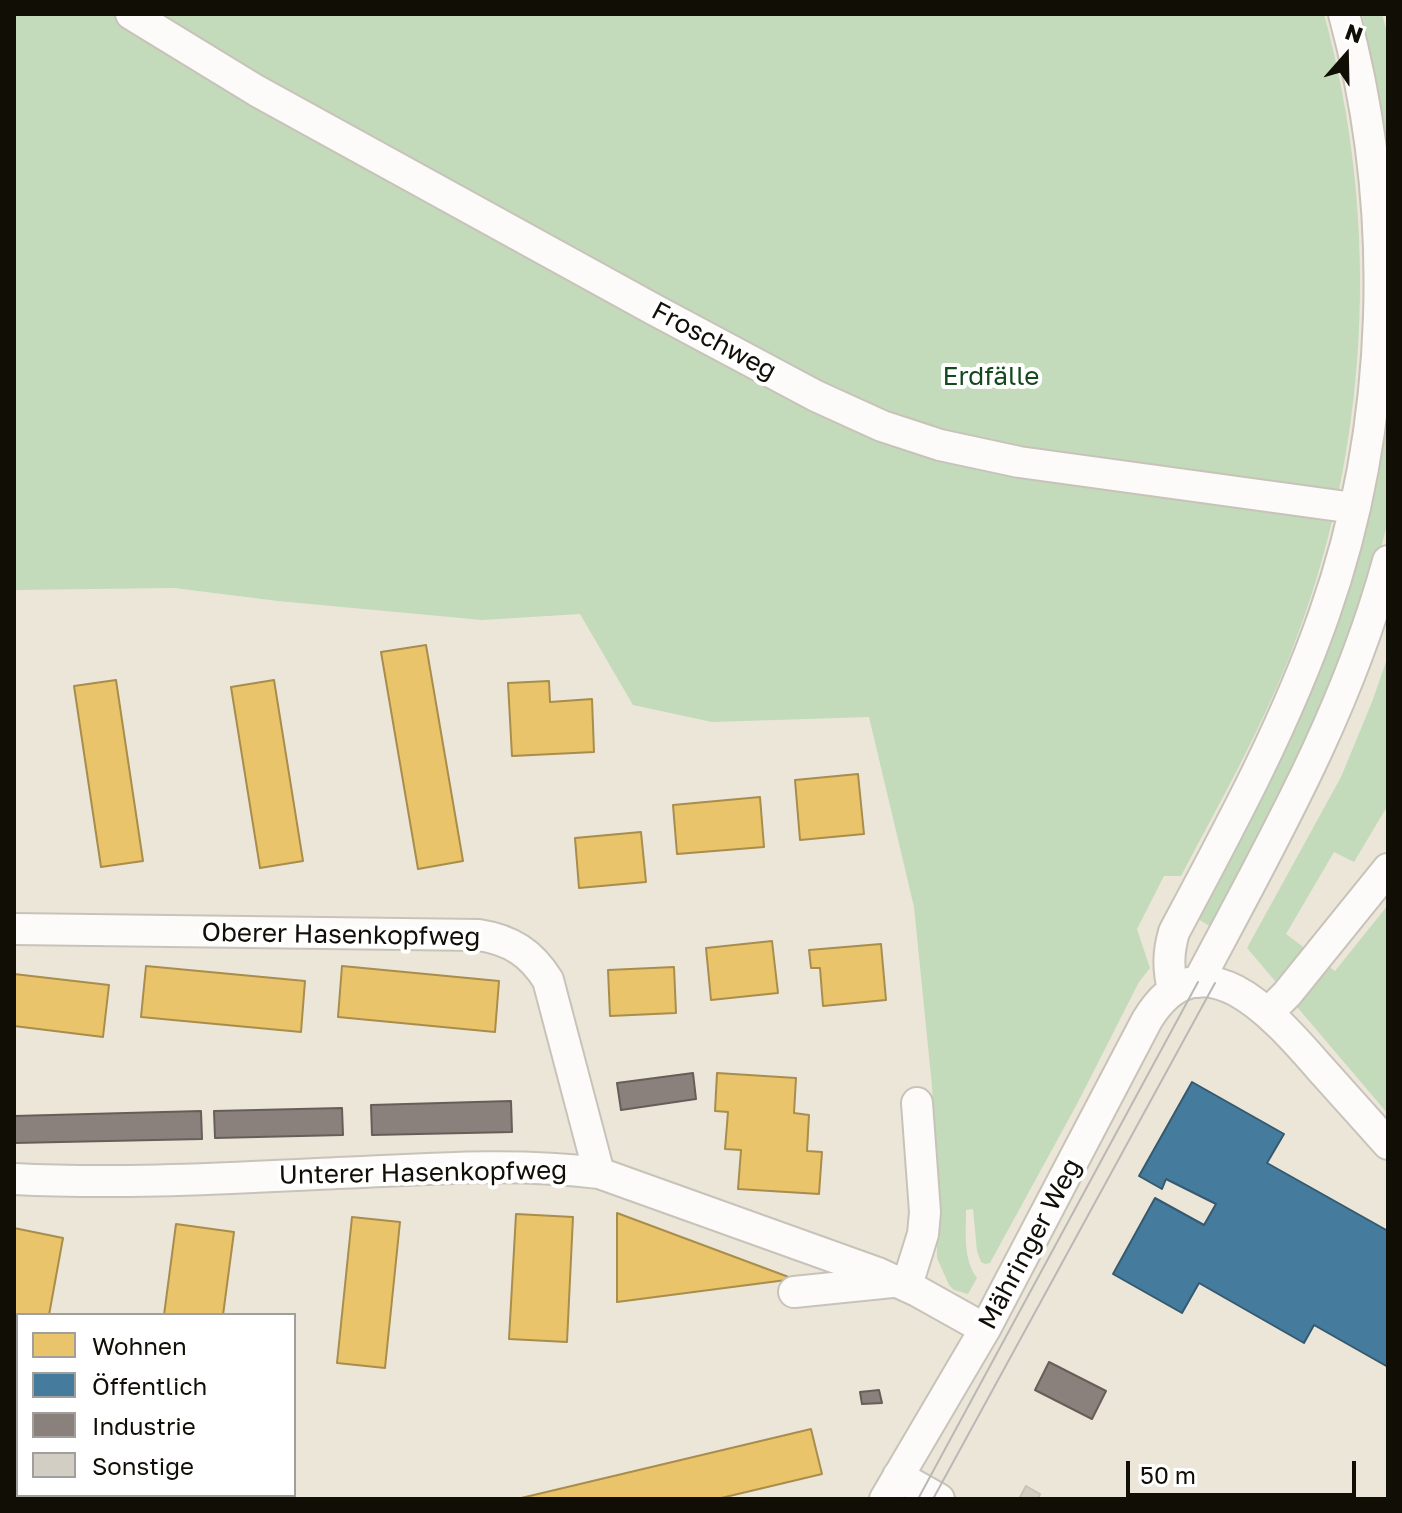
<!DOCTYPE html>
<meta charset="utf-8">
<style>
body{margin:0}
#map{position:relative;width:1402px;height:1513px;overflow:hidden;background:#ece6d9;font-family:"Golos Text",sans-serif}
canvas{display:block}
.frame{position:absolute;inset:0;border:16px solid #110e06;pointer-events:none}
.legend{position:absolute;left:16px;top:1313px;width:280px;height:184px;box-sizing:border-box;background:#fff;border:2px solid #a09f9b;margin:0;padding:10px 14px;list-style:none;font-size:24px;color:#110e06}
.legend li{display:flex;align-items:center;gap:16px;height:40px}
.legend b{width:40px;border:2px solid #a09f9b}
.north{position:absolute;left:1306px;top:16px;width:80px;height:80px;-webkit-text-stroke:6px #fff;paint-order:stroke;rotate:20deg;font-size:22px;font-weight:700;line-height:32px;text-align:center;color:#110e06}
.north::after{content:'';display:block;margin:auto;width:28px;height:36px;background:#110e06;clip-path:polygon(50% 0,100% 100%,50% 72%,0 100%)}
.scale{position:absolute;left:1126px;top:1461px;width:230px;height:36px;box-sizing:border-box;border:4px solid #110e06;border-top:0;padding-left:10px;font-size:24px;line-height:28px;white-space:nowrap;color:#110e06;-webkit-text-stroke:6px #fff;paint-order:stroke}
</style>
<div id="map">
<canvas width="1402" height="1513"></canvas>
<div class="frame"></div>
<ul class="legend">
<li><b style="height:22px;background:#e9c46a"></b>Wohnen</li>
<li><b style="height:22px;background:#457b9d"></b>Öffentlich</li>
<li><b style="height:22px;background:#8a817c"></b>Industrie</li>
<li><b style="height:22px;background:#d3cec3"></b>Sonstige</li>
</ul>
<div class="north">N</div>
<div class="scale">50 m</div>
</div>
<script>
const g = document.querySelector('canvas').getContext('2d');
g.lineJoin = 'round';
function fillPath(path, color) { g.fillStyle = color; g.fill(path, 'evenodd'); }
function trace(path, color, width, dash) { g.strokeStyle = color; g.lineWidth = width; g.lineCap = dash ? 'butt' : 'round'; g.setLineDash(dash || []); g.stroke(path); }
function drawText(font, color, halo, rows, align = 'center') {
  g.font = font + ' "Golos Text",sans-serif'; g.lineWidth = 8; g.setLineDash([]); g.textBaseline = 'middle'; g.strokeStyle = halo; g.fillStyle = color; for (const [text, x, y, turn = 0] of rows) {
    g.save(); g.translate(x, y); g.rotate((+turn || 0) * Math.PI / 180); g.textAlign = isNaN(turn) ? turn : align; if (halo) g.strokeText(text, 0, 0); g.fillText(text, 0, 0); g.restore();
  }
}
fillPath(new Path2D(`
 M14,14h1310c58,211 46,440 -35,644 -30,75 -70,146 -108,218h-17l-27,53 13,39 -11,14 -62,122 -87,159 -5,1 -4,-2 -4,-11 -4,-42 -7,1c0,23 -3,49 11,68l-9,16 -14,-4 -5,-5 -12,-27v-70l-5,-102 -18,-179 -45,-190 -157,5 -79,-17 -53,-91 -98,6 -204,-19 -104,-13 -160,2z
 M1362,14h20l6,22v129l-12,-86z
 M1388,398v123l-19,73 -25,75 -128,261 -18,-11c92,-170 169,-326 190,-521z
 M1388,656v149l-34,57 -20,-10 -48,82 49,37 53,-66v209l-141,-166 94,-171 31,-75z`), '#c3dabb');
const homes = new Path2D(`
 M426,645l37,216 -45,8 -37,-217z
 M116,680l27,181 -42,6 -27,-181z
 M274,680l29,181 -43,7 -29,-181z
 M549,681l1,21 42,-3 2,53 -82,4 -4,-73z
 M858,774l6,60 -64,6 -5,-60z
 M760,797l4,50 -87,7 -4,-49z
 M641,832l5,50 -67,6 -4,-50z
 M772,941l6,52 -67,7 -5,-52z
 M881,944l5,56 -63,6 -3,-38h-9l-2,-18z
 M146,966l159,15 -4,51 -160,-15z
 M342,966l157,15 -4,51 -157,-15z
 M674,967l2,46 -66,3 -2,-46z
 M14,974l95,11 -6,52 -89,-11z
 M717,1073l79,5 -2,35 15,2 -2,36 15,1 -3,42 -81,-5 3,-39 -16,-1 3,-37 -13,-1z
 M617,1213l177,66 -177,23z
 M516,1214l57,3 -6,125 -58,-3z
 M352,1217l48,5 -15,146 -48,-5z
 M176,1224l58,8 -11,83h-59z
 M14,1228l49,10 -14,77h-31v67l-4,-1z
 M811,1429l11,45 -105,25h-200z`);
fillPath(homes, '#e9c46a');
trace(homes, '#a88d4c', 2);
const public = new Path2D(`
 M1192,1082l92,52 -17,29 121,68v136l-74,-42 -10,18 -105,-60 -17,30 -69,-39 42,-76 49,27 12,-21 -50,-25 -4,10 -23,-13z`);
fillPath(public, '#457b9d');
trace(public, '#355a70', 2);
const industry = new Path2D(`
 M693,1073l3,26 -75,11 -4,-27z
 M511,1101l1,31 -140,3 -1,-30z
 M342,1108l1,27 -128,3 -1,-27z
 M201,1111l1,28 -188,4v-27z
 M1049,1362l57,29 -14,28 -57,-29z
 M879,1390l3,13 -20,1 -2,-12z`);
fillPath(industry, '#8a817c');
trace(industry, '#665e59', 2);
const building = new Path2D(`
 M1026,1486l14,8 -2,5h-19z`);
fillPath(building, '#d3cec3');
trace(building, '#c7c2b8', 2);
const minor = new Path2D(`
 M131,14l126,77 396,218 163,87 66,30 58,19 79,17 335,46
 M14,929l465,6c32,5 52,18 69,45l51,193
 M1198,982c74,-140 148,-268 190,-421
 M1173,990c-5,-22 -5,-37 1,-58 55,-103 111,-206 150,-317 67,-189 73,-407 20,-601
 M1269,1012l18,-18 101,-125
 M14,1179c115,6 233,-2 348,-7 79,-4 159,-9 237,1l279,100 39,18 68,38
 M907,1285l16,-51 2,-22 -8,-109
 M794,1292l98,-10
 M898,1476l41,23
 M885,1499l100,-170 162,-309c54,-90 129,-2 172,47 23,26 46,51 69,77`);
trace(minor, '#c8c3b9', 34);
trace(minor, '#fcfbf9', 30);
trace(new Path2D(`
 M918,1499l280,-517
 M933,1499l282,-516`), '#bab8b5', 2);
drawText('26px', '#110e06', '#fff', [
 ["Froschweg",714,341,28],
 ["Oberer Hasenkopfweg",341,935,1],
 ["Unterer Hasenkopfweg",423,1173,-1],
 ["Mähringer Weg",1030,1244,-62]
]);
drawText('26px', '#15481c', '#fff', [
 ["Erdfälle",991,377]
]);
</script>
